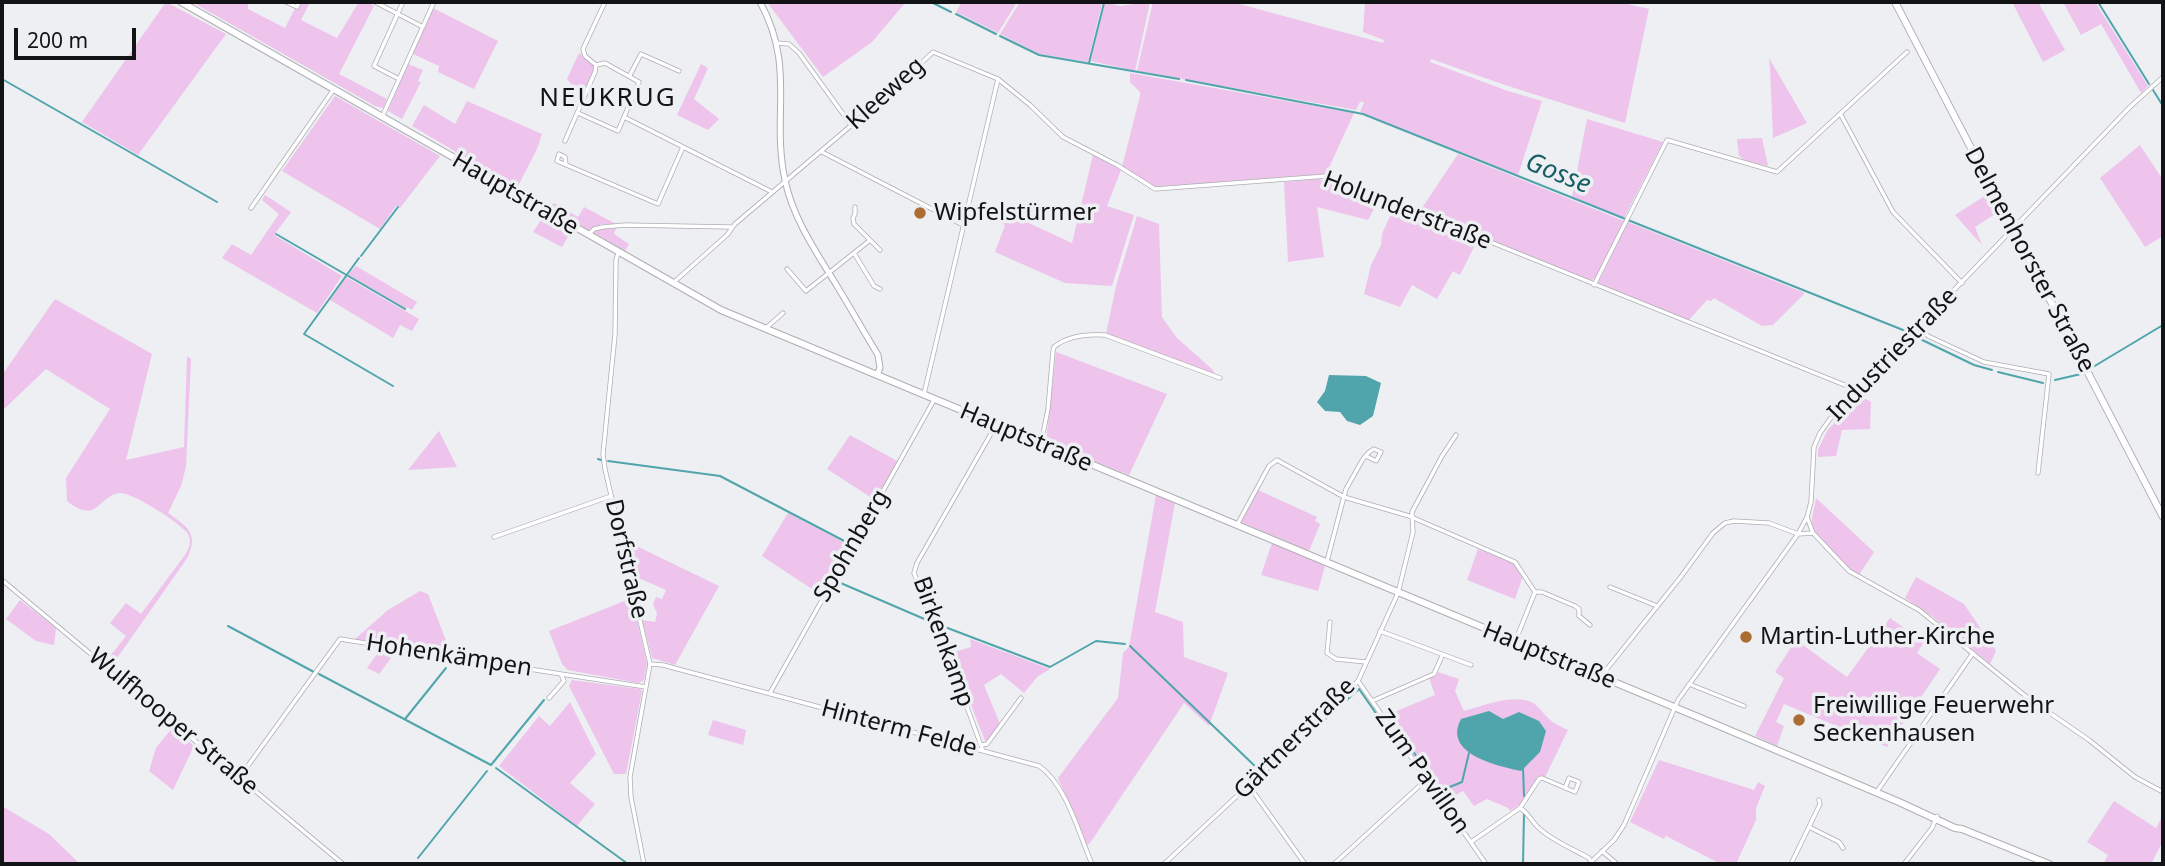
<!DOCTYPE html>
<meta charset="utf-8">
<style>
body{margin:0}
#map{position:relative;width:2165px;height:866px;overflow:hidden;background:#edeff3;font-family:"Noto Sans",sans-serif}
canvas{display:block}
.frame{position:absolute;inset:0;border:4px solid #121314;pointer-events:none}
.scale{position:absolute;left:14px;top:28px;width:122px;height:32px;box-sizing:border-box;border:4px solid #121314;border-top:0;padding-left:9px;font-size:21px;line-height:24px;white-space:nowrap;color:#121314;-webkit-text-stroke:5px #edeff3;paint-order:stroke}
</style>
<div id="map">
<canvas width="2165" height="866"></canvas>
<div class="frame"></div>
<div class="scale">200 m</div>
</div>
<script>
const g = document.querySelector('canvas').getContext('2d');
g.lineJoin = 'round';
function fillPath(path, color) { g.fillStyle = color; g.fill(path, 'evenodd'); }
function trace(path, color, width, dash) { g.strokeStyle = color; g.lineWidth = width; g.lineCap = dash ? 'butt' : 'round'; g.setLineDash(dash || []); g.stroke(path); }
function drawText(font, color, halo, rows, align = 'center') {
  g.font = font + ' "Noto Sans",sans-serif'; g.lineWidth = 7; g.setLineDash([]); g.textBaseline = 'middle'; g.strokeStyle = halo; g.fillStyle = color; for (const [text, x, y, turn = 0] of rows) {
    g.save(); g.translate(x, y); g.rotate((+turn || 0) * Math.PI / 180); g.textAlign = isNaN(turn) ? turn : align; if (halo) g.strokeText(text, 0, 0); g.fillText(text, 0, 0); g.restore();
  }
}
fillPath(new Path2D(`
 M166,2l60,32 -88,121 -56,-33z
 M192,2h56v7l37,19 10,-20 4,1 3,-7h8l-9,18 36,18 22,-36h8l7,4 -35,68 48,25 -4,9 -8,-2z
 M767,2h138v1l-33,39 -49,35z
 M962,2h55l-19,31 -42,-21z
 M1020,2l82,1 -14,59 -49,-8 -39,-20z
 M1105,2l15,4 30,-4 -15,69 -44,-10z
 M1153,2h79l151,41 1,-3 -21,-8 2,-30h254l30,7 -24,114 -117,-37 -77,-27 -1,3 75,28 37,11 -24,74 -158,-63 4,-10h-4l-4,8 -219,-39z
 M2012,2h26l27,48 -22,12z
 M2063,2h32l53,84 -7,7 -40,-69 -20,11z
 M433,8l65,33 -24,48 -36,-17 1,-6 -26,-12z
 M579,53l14,11 1,5 -10,22 -11,-5 -6,-7z
 M1769,58l38,65 -34,15 -3,-70z
 M408,64l15,6 -5,11 3,1 -19,37 -14,-8z
 M701,64l7,4 -14,31 25,20 -11,11 -31,-15z
 M1130,73l224,40 -28,61 -171,13 -33,-20 18,-71v-4l-10,-10z
 M335,96l105,60 -40,52 -4,-2 -16,23 -98,-58z
 M467,101l75,33 -5,15 -20,39 -105,-62 12,-21 31,19z
 M1587,119l76,23 -39,76 -52,-21z
 M1762,138l6,28 -22,-5 -7,-5 -2,-17z
 M2140,145l23,35v56l-18,11 -45,-69z
 M1458,154l166,67 -29,58 -6,1 -169,-69z
 M1093,155l28,15 -14,36 27,9 -22,71 -47,-3 -70,-31 10,-27 -15,-6 4,-12 78,36z
 M1319,179l59,22 -10,19 -51,-13 7,50 -36,5 -4,-80z
 M1988,194l10,18 -23,15 7,18 -27,-30z
 M265,195l26,17 -17,23 68,41 -25,37 -95,-55 10,-14 19,11 28,-41 -17,-14z
 M554,203l24,14 6,-10 32,17h-15l-11,7 -40,-24z
 M1394,207l83,34 -17,34 -7,-4 -16,28 -25,-14 -12,22 -36,-13 7,-29 10,-20 1,-11z
 M1137,216l22,8 3,93 15,21 35,31 3,5 -109,-40 10,-48z
 M543,217l27,16 -8,14 -29,-15z
 M1628,222l177,71 -32,32 -11,1 -48,-28 -3,3 -4,-1 -19,21 -90,-38z
 M604,228h12l-2,6 15,10 -4,7 -32,-19z
 M356,266l61,36 -5,8 -5,-3 -2,2 -57,-34z
 M346,277l73,42 -7,12 -12,-6 -7,13 -63,-38z
 M55,299l97,55 -26,106 58,-13 3,-91 4,3 -5,108 -5,19 -13,27c18,13 31,19 20,44l-73,104 -2,6 -8,-7 3,-1 18,-23 -16,-13 16,-20 15,11 44,-59c4,-7 7,-13 3,-21 -6,-10 -57,-43 -69,-41 -22,4 -21,32 -52,8l-1,-23 44,-69 -64,-40 -44,42v-36z
 M1056,352l111,42 -38,81 -83,-33z
 M1866,399l5,3 -1,27 -28,1 -6,26 -18,1v-7l9,-19 27,-30z
 M439,431l18,36 -49,3z
 M850,435l49,27 -24,38 -48,-31z
 M1258,490l59,27 -2,4 5,3 -11,27 -68,-29z
 M1156,495l19,8 -20,109 28,10 1,35 44,16 -19,53 -25,-23 -94,140 -4,2 -28,-67 60,-80 5,-45 6,-6z
 M1816,498l58,54 -15,23c-14,-10 -46,-36 -47,-54 0,-7 3,-15 4,-23z
 M788,513l61,32 -28,50 -59,-39z
 M624,540l95,46 -44,79 -23,-7 -10,-38 13,2 2,-8 -4,-10 3,-7 6,2 4,-9 -34,-15z
 M1272,543l53,23 -7,25 -57,-16z
 M1478,549l37,15 8,12 -8,23 -48,-19z
 M1916,577l48,27 32,47 -6,13 -57,-47 -28,-19z
 M420,591l8,3 24,62 -97,-17 33,-29z
 M632,598l15,66 -3,16 -6,3 -70,-13 -6,-6 -13,-33z
 M20,600l36,28 -2,17 -18,-4 -30,-22z
 M1890,618l34,24 -7,11 23,16 -53,78 -103,-43 -8,18 8,4 -7,20 -22,-10 29,-58 -9,-6 21,-32 51,37z
 M970,639l80,30 -13,8 -13,16 -23,-19 -17,11 16,39 -12,16 -3,1 -34,-88 20,-6z
 M382,647l15,3 -18,24 -12,-6z
 M1438,672l21,7 -4,12 9,20c19,-5 58,-21 74,-4 13,14 12,15 30,23l-23,47 -5,-1 -18,27 -12,8 -2,-3 -21,-9 -13,7 -11,-15 -18,10 -60,-85 50,-21 -6,-17 7,-2z
 M572,680l68,9 2,2 -16,83h-12l-45,-88z
 M570,702l26,52 -26,29 25,21 -18,22 -78,-60 40,-50 11,10z
 M713,720l33,10 -3,15 -35,-10z
 M173,727l21,19 -21,44 -24,-19 7,-23z
 M1659,760l95,30 4,-8 7,4 -9,22v12l-20,44h-15l-55,-28 -2,3 -34,-17z
 M2114,801l42,27 7,-13v26l-12,23h-48l5,-9 -21,-13z
 M2,806l47,28 31,30h-78z`), '#eec3ec');
fillPath(new Path2D(`
 M1329,375l37,1 15,7 -8,33 -13,9 -13,-4 -7,-9 -15,-1 -8,-9 8,-11z
 M1489,711l14,8 16,-7 20,9 7,10 -6,21 -19,19c-23,-5 -79,-17 -60,-52z`), '#50a5ac');
trace(new Path2D(`
 M931,2l20,10
 M2098,2l51,82
 M956,14l40,20
 M1000,36l39,19 140,24
 M1089,63l15,-60
 M2,79l215,123
 M1186,80l177,34 545,218
 M2153,90l10,16
 M276,234l129,75
 M361,256l37,-49
 M359,258l-55,76 89,52
 M1916,337l58,28 18,5
 M2093,367l70,-42
 M1998,372l45,11
 M2055,380l26,-6
 M598,459l3,1
 M608,461l112,15 130,68 -19,35
 M836,581l93,40
 M937,624l113,43 46,-26 29,3
 M228,626l86,46
 M1130,646l129,124
 M319,674l172,91 53,-65
 M1387,718l2,-2 51,75 22,-9 7,-29
 M405,719l41,-51
 M1523,767l1,29
 M496,768l132,96
 M1264,774l95,-85 23,33
 M418,858l69,-87
 M1523,864l1,-50`), '#50a5ac', 2);
const street = new Path2D(`
 M286,2l11,5 2,-5
 M375,2l48,25
 M777,43l12,1 10,9 52,72
 M630,75l11,-21 38,17
 M399,79l-25,-13 29,-64
 M578,113l40,18 21,-49 -34,-19 -9,2
 M1841,115l52,97 69,71
 M382,117l52,-115
 M624,117l148,75
 M565,141l30,-69 1,-7 -11,-9 -2,-7 22,-47
 M822,152l141,73
 M566,165l-1,-8 -6,-3 -2,7 101,43 25,-57
 M855,207v7l-2,4 1,6 26,26
 M251,208l83,-119
 M589,234l5,-5 9,-2 22,-2 106,2
 M618,253l-2,7 -1,75 -12,119 2,15 45,195 -20,113 1,20 13,67
 M854,253l20,33 6,3
 M787,269l19,22 63,-50
 M673,283l54,-48 8,-11 158,-134 40,-38 65,27 32,26 33,32 54,28 38,24 172,-13 530,214
 M1594,285l73,-145 110,32 130,-120
 M766,328l17,-15
 M1920,328l8,8 56,26 65,12 -11,99
 M924,394l74,-315
 M1041,444l7,-35 5,-58 1,-4c13,-11 34,-13 51,-12l115,43
 M1807,517l6,16
 M1237,525l32,-59 8,-6 67,37 65,19 106,46 20,30
 M494,537l117,-41
 M1327,561l19,-72 17,-30c3,-4 6,-8 11,-10l7,3 -5,9 -10,-5
 M2,580l341,284
 M1610,587l47,19
 M1535,592h7l33,14 4,3v7l11,9
 M1330,622l-3,31 9,6 30,3
 M1380,631l91,34
 M1515,642l20,-50
 M650,664l13,1 376,101c27,18 40,68 53,98
 M1603,678l3,-8 74,-92 33,-45 12,-10 9,-2 35,2 29,11 15,-1 36,38 70,39 109,88 61,42 46,37 28,15
 M1358,681l128,183
 M1689,684l55,22
 M770,693l164,-293
 M549,698l15,-17 -3,-7 85,13
 M1372,701l62,-27 8,-18
 M982,745l5,-1 34,-46
 M983,751l-16,-44 -53,-134 3,-10 79,-138
 M239,778l101,-139 221,35
 M1249,786l56,78
 M1876,793l97,-140
 M1520,808l19,-29 3,-1 33,14 4,-10 -10,-4 -4,10
 M1809,827l30,15 4,6
 M1471,842l49,-34c9,5 12,15 20,21 13,12 33,20 49,29l2,4
 M1602,851l15,13
 M1164,864l162,-151 32,-32 40,-88 15,-61 -1,-20 30,-56 14,-21
 M1334,864l93,-85
 M1589,864l25,-24 10,-15 54,-125 120,-166 9,-17 4,-15 3,-55 6,-14 10,-14 300,-312 33,-30
 M1791,864l29,-60 -1,-4
 M1904,864l28,-36 5,-12`);
const secondary = new Path2D(`
 M760,2c36,65 11,113 25,178 8,39 32,73 52,106 14,23 27,46 41,69l2,13 -3,7`);
const primary = new Path2D(`
 M181,2l540,308 989,412 189,80 56,26 7,1 87,35
 M1895,2l268,515`);
trace(street, '#adaeb2', 5);
trace(secondary, '#adaeb2', 7);
trace(primary, '#adaeb2', 8);
trace(street, '#fff', 3.5);
trace(secondary, '#fff', 5);
trace(primary, '#fff', 6);
for (const [x, y, r, color] of [
 [920,213,7,"#ac6d33"],
 [1746,637,7,"#ac6d33"],
 [1799,720,7,"#ac6d33"]
]) { const dot = new Path2D(); dot.arc(x, y, r, 0, 2 * Math.PI); g.fillStyle = color; g.fill(dot); trace(dot, '#edeff3', 2.5); }
drawText('24px', '#121314', '#edeff3', [
 ["Kleeweg",886,94,-42],
 ["Hauptstraße",515,194,30],
 ["Holunderstraße",1407,211,21],
 ["Delmenhorster Straße",2029,260,62],
 ["Industriestraße",1893,355,-46],
 ["Hauptstraße",1026,438,23],
 ["Spohnberg",852,546,-60],
 ["Dorfstraße",626,559,77],
 ["Birkenkamp",943,642,70],
 ["Hohenkämpen",449,656,9],
 ["Hauptstraße",1549,656,22],
 ["Wulfhooper Straße",173,722,40],
 ["Hinterm Felde",899,729,15],
 ["Gärtnerstraße",1295,739,-45],
 ["Zum Pavillon",1422,772,55]
]);
drawText('24px', '#121314', '#edeff3', [
 ["Wipfelstürmer",934,213],
 ["Martin-Luther-Kirche",1760,637],
 ["Freiwillige Feuerwehr",1813,706],
 ["Seckenhausen",1813,734]
], 'left');
g.letterSpacing = '2px';
drawText('26px', '#121314', '#edeff3', [
 ["NEUKRUG",608,99]
]);
g.letterSpacing = '0px';
drawText('italic 26px', '#175f64', '#edeff3', [
 ["Gosse",1558,174,22]
]);
</script>
